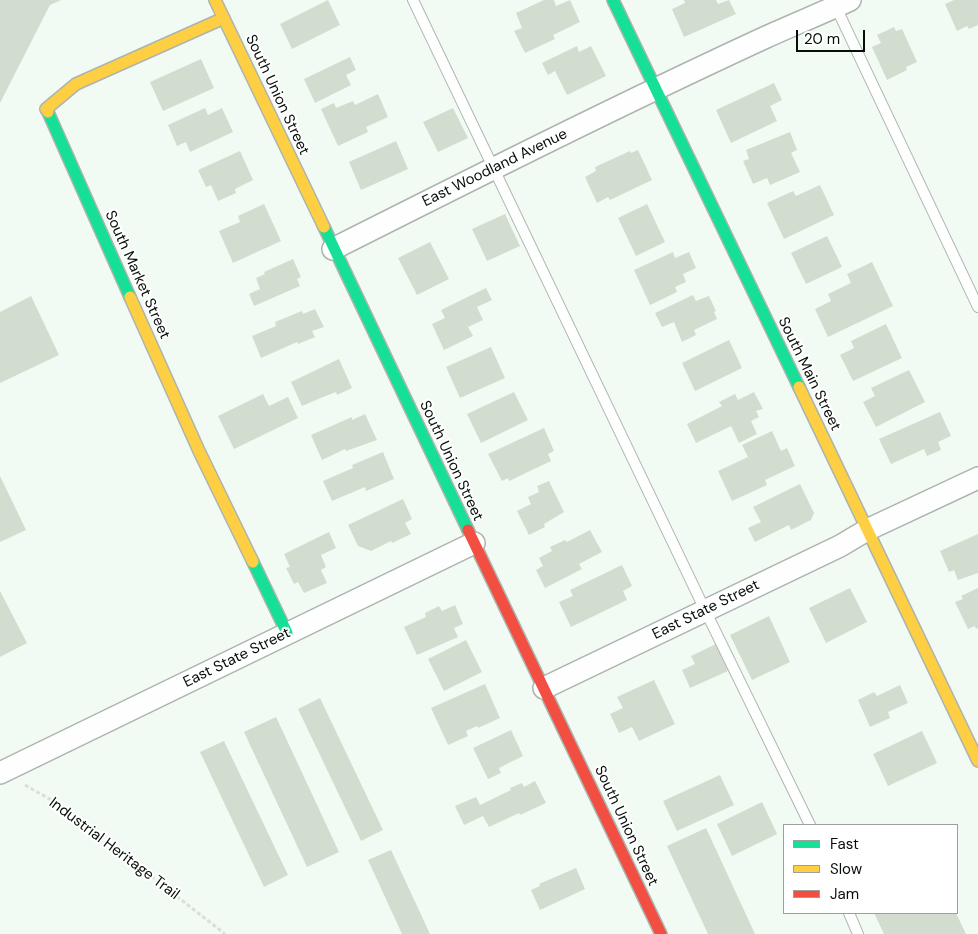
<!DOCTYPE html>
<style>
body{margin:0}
#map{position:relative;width:978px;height:934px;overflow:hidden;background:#f1fbf4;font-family:"DM Sans",sans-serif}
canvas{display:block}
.legend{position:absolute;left:783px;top:824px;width:175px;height:90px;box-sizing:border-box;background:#fff;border:1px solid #9c9f9d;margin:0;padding:6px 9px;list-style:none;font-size:15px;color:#070e0a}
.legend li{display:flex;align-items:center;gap:10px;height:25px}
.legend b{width:25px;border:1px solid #9c9f9d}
.scale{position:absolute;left:796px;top:30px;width:69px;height:22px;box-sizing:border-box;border:2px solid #070e0a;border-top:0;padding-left:6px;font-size:15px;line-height:18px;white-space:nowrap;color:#070e0a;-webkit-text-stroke:4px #fff;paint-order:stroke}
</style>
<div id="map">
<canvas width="978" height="934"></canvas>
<ul class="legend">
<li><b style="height:6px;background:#16e098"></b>Fast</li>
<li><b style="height:6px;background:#ffcf43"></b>Slow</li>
<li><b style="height:6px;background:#f24e42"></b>Jam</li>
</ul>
<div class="scale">20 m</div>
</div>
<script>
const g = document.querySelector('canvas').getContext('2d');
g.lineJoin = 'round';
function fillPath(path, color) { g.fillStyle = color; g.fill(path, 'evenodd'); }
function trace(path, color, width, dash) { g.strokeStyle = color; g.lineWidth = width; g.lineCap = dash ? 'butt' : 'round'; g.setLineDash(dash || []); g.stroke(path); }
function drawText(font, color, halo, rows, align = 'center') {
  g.font = font + ' "DM Sans",sans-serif'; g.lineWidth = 4; g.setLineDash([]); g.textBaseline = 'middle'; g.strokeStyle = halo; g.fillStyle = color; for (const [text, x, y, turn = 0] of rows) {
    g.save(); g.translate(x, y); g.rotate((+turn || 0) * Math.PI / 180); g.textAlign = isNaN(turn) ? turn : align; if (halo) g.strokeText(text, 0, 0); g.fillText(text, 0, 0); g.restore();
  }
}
fillPath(new Path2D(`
 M0,0h61l-11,5 -50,98z
 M328,0l12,25 -48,24 -12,-25z
 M544,0h10l2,6 14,-6 10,22 -27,13 2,4 -30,14 -11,-22 8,-3 -6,-15z
 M684,0h32l2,4 11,-4 7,14 -52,23 -12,-28 13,-6z
 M954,0h24v25l-9,4 -2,-3 -10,5 -12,-27z
 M894,27l2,4 6,-2 15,33 -11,5 1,3 -20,10 -15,-33 9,-4 -4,-8z
 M577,46l2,6 12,-6 15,30 -39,19 -12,-24 -7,4 -6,-12z
 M350,57l6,13 -10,5 5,10 -36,18 -11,-24z
 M201,59l13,29 -51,23 -13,-29z
 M774,83l8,17 -12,6 7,15 -46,22 -15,-33z
 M378,94l10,23 -22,10 2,5 -30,14 -17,-37 13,-6 2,5 17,-7 2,4z
 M205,108l3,7 14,-7 11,24 -43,20 -4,-10 -9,4 -9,-21z
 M453,108l15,30 -30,14 -15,-30z
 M790,132l7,18 -6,3 9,19 -30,13 -3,-7 -14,6 -10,-23 6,-2 -3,-9z
 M396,141l12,28 -47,21 -12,-28z
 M638,150l14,30 -42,20 -2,-3 -11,6 -12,-26 11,-6 -1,-4 35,-16 1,2z
 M240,151l13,29 -18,9 1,4 -18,8 -7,-16 -5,2 -8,-17z
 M820,185l14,30 -50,24 -17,-36 26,-12 3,5z
 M264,204l17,37 -48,22 -14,-32 21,-9 -2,-6z
 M647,204l18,38 -29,14 -18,-38z
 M505,214l15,32 -33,15 -15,-32z
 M827,236l15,31 -36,17 -15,-31z
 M430,242l19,37 -32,16 -19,-37z
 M673,252l2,6 14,-6 7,16 -13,6 3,8 -11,5 2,5 -27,13 -16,-35z
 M293,259l8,18 -4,2 3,7 -46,20 -5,-12 11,-5 -4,-11 9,-4 -1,-2z
 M872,262l21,44 -65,31 -13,-28 16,-8 -3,-7 23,-11 -4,-9z
 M486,288l6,12 -15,7 6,13 -15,7 5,9 -29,14 -12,-26 13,-6 -4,-8z
 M693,295l3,6 13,-5 7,15 -2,1 3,7 -23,11 2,5 -14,7 -8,-20 -12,5 -7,-14z
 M31,296l28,59 -59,28v-71z
 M315,309l9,18 -12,4 3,6 -17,7 -1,-2 -36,16 -9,-22 24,-10 -1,-4 27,-11 1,3z
 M886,324l16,34 -49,23 -13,-26 14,-7 -3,-7z
 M729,340l13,28 -47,23 -13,-28z
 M491,347l14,31 -45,20 -14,-31z
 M339,359l13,29 -15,7 -1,-3 -13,5 -21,9 -11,-24z
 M909,370l16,32 -49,25 -13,-25 12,-6 -4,-8z
 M514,392l14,28 -47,23 -14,-29z
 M754,392l9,17 -7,2 3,6 -8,4 6,13 -18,9 -8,-17 -35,17 -9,-19 35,-18 -3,-4 16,-8 3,6z
 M263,394l6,12 19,-9 10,21 -64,31 -16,-33z
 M940,412l11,24 -13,6 3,8 -14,6 -3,-7 -33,15 -12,-25z
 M365,414l12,26 -31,11 -1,-2 -23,11 -11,-25 41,-18v3z
 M544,428l10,23 -6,3 3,7 -42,20 -1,-3 -6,3 -14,-27z
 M772,431l9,20 6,-3 8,18 -30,14 2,5 -35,16 -14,-30 30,-14 -6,-12z
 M383,452l11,27 -28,12 -1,-4 -33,14 -9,-20 30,-13 -1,-3z
 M0,476l26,54 -26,12z
 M549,481l15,31 -20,12 1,3 -16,8 -12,-24 14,-7 -3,-7 11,-5 -2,-6z
 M800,484l14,29 -3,7 -20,10 -2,-5 -34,17 -7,-14 13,-6 -8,-15z
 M403,499l9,20 -7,4 6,11 -19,9 -1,-2 -20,10 -13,-5 -10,-21z
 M590,530l12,22 -23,12 3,5 -37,19 -9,-18 7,-4 -4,-8 13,-7 -2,-4 15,-7 2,2z
 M329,532l7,16 -15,7 5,12 -5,3 6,13 -23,10 -6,-11 -4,2 -8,-16 4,-1 -6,-13z
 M978,534v39l-20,7 -4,-10 -5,2 -9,-21z
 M622,565l10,21 -9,5 4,9 -56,27 -12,-25 14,-6 -3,-6z
 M850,588l17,34 -41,21 -17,-35z
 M978,588v40l-2,1 -1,-3 -7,3 -13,-27 8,-3 -2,-3z
 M0,591l27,52 -27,14z
 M455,605l8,19 -9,4 4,9 -41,18 -13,-28 22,-10 -1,-4 14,-7 3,5z
 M769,616l21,46 -38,18 -22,-45z
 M466,640l16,32 -38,19 -16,-32z
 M716,644l12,27 -38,17 -8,-18 13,-6 -4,-8z
 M654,680l21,44 -36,17 -7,-14 -13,6 -9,-19 13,-6 -6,-11z
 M485,684l15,34 -22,10 -1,-2 -11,5 2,5 -20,9 -17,-37z
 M900,685l8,18 -20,9 2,6 -20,9 -12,-27 16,-8 3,4z
 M320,698l63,132 -22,11 -63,-132z
 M276,717l63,135 -32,15 -63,-135z
 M511,730l12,26 -24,12 2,5 -13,6 -15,-31z
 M922,731l15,32 -49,23 -15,-32z
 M224,741l64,134 -24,12 -64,-135z
 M720,775l14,30 -57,26 -14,-30z
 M535,781l11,22 -26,12 -1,-2 -30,14 -6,-11 -19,9 -9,-19 21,-9 4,8 31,-15 -1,-2 12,-5 2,4z
 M762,802l15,32 -45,22 -15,-32z
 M706,828l49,106h-47l-41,-88z
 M391,850l39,84h-28l-34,-74z
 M576,868l9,21 -45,21 -9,-20 9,-4 -1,-2z
 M874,913h82l10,21h-82z`), '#d2ddd0');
const lane = new Path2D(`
 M413,0l292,610 105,215
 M835,5l143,302
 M849,913l9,21`);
const street = new Path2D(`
 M333,249c143,-72 286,-144 431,-211 29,-13 58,-25 86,-38
 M544,688l296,-142 27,-16 111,-52
 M0,773l474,-230`);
const fast = new Path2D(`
 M613,0l186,387
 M48,112l82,185
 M324,227l144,303
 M253,562l34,71`);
const slow = new Path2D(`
 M215,0l109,227
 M48,112l-2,-3 30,-25 148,-66
 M130,297l69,154 54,111
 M799,387l179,374`);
const jam = new Path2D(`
 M468,530l193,404`);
trace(lane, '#acb4ae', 12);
trace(street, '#acb4ae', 24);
trace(fast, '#acb4ae', 14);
trace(slow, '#acb4ae', 14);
trace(jam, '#acb4ae', 14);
trace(new Path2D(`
 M25,785l35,20 165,129`), '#dbdedc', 3, [4, 2.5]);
trace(lane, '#fdfefd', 10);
trace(street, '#fdfefd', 21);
trace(fast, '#16e098', 11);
trace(slow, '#ffcf43', 11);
trace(jam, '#f24e42', 11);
drawText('15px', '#070e0a', '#fff', [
 ["South Union Street",277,95,65],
 ["East Woodland Avenue",495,168,-26],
 ["South Market Street",137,275,66],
 ["South Main Street",809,374,64],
 ["South Union Street",451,461,65],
 ["East State Street",706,610,-26],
 ["East State Street",237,658,-26],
 ["South Union Street",626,826,65],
 ["Industrial Heritage Trail",114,849,37]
]);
</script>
